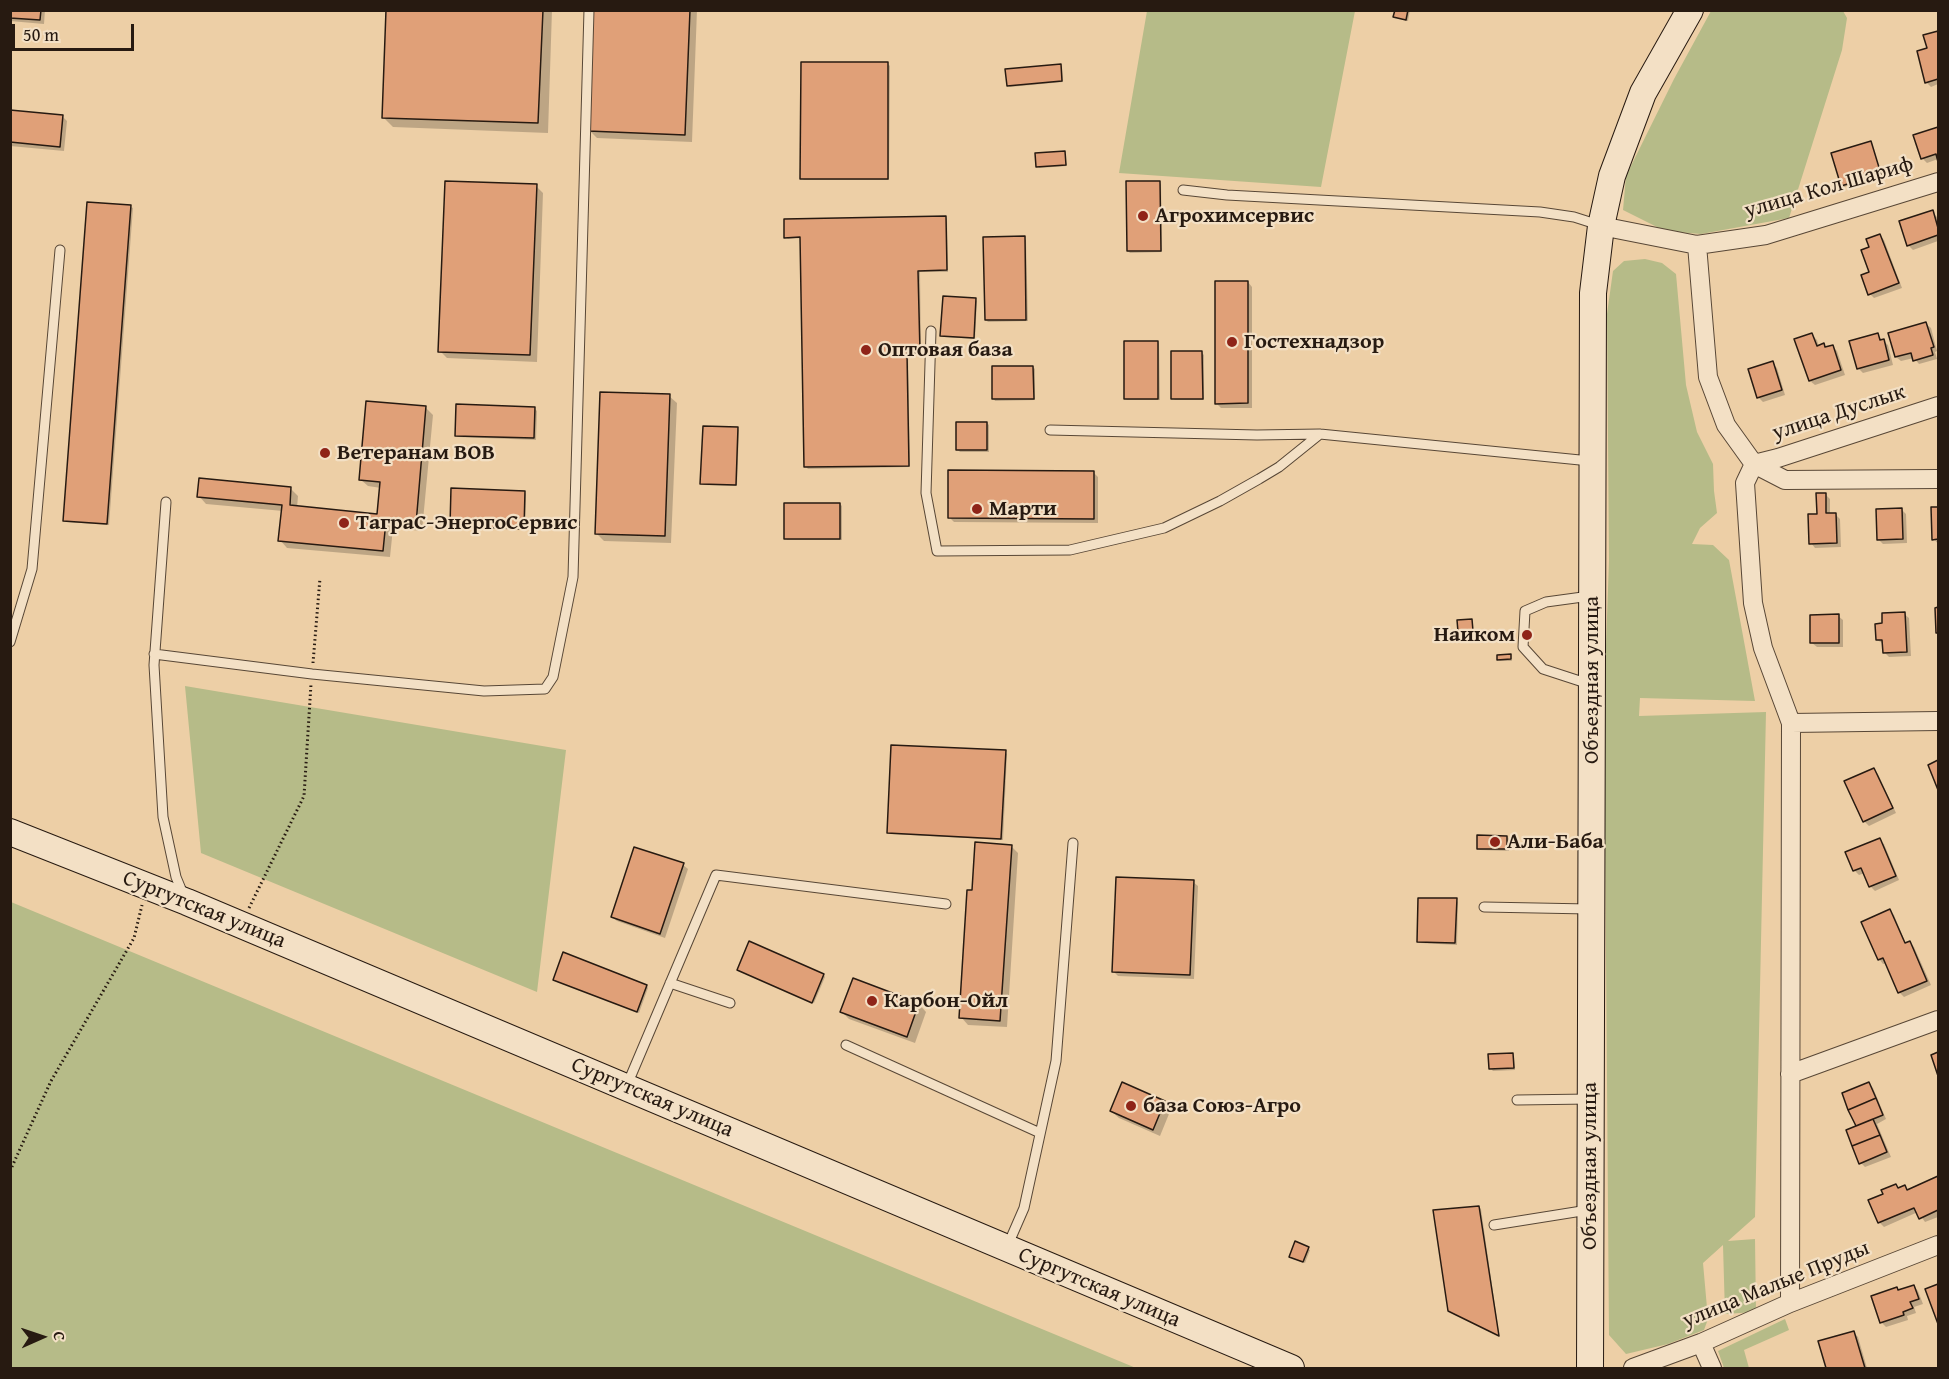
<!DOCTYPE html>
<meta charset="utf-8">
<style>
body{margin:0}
#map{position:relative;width:1949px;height:1379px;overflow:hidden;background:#edcfa6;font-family:"Gentium Book Plus",serif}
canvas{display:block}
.frame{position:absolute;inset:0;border:12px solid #271a11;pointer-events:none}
.north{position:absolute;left:12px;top:1307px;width:60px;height:60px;-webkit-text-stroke:4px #f3e0c5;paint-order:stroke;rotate:87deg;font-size:16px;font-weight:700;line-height:24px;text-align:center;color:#271a11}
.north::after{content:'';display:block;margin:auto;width:21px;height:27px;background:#271a11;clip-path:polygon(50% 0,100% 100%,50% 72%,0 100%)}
.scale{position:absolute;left:12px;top:24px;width:122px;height:27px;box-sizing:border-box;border:3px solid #271a11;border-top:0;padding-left:8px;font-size:18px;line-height:21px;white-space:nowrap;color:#271a11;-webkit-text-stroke:4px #f3e0c5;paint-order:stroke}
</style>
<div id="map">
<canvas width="1949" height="1379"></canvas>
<div class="frame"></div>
<div class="north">С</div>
<div class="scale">50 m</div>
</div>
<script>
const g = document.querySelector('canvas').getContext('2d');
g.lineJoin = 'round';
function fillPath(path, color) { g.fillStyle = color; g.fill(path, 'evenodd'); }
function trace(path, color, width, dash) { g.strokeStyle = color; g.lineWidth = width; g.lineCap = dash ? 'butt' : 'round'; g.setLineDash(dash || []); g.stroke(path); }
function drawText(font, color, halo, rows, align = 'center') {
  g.font = font + ' "Gentium Book Plus",serif'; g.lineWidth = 4.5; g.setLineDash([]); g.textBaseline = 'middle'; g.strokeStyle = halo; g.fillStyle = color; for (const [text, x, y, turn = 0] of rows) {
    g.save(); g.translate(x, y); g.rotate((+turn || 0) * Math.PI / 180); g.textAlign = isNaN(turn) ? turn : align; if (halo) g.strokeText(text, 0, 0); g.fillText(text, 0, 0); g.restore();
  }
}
fillPath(new Path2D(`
 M1147,11h208l-34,176 -202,-14z
 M1711,11h132l4,7 -5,32 -53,168 -88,16 -36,-3 -42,-21 3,-34 48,-97z
 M1645,259l17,4 14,11 10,111 11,47 16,32 1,27 3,22 -17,15 -8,16 21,1 16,15 26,141 -115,-3 -1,18 127,-4 -11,505 -27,24 27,-2 1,73 -31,2 -2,-69 -20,18 5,56 -4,11 -36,14 -42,10 -17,-19 -5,-634 5,-140 -2,-247 6,-43 11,-10z
 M185,686l381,64 -29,242 -336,-139z
 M10,902h1l1125,466h-1125z
 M1785,1319l4,11 -45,20 5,18h-25l-6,-17z`), '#b6bb88');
fillPath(new Path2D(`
 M10,10h35l-1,14 -34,-3z
 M387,10h165l-4,123 -155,-6 -10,-10z
 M594,10h103l-5,132 -95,-4 -7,-7z
 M1396,10h14l-2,11 -11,-3 -2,-2z
 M1938,32v52l-7,3 -5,-5 3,-32 -4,-14z
 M888,64l2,2 -1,114h-85l-2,-2z
 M1060,65l2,2 1,15 -53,5 -2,-2z
 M10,111l52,5 5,5 -3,30 -54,-5z
 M1938,128v31l-11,4 -5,-5 -7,-22z
 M1871,143l11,33 -38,11 -2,-2z
 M1064,153l3,13 -28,2 -1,-2z
 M1159,182l2,2 1,68 -32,1 -2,-2z
 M536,186l7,7 -6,169 -90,-4 -7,-7z
 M131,207l2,1 -24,317 -43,-3 -2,-2z
 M1932,212l6,6v23l-25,9 -5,-5z
 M945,217l2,2 1,53h-28l1,82 -13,1 2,112 -102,2 -2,-2 -4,-229 -14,1 -2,-2z
 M1880,235l4,5 18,48 -28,10 -4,-4 1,-46z
 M1024,238l2,2 2,81 -40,1 -2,-2z
 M1248,282l4,5v121h-31l-5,-5z
 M976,300l1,1 -2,38 -31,-2 -2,-2z
 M1926,324l5,4 6,23 -2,1 2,7 -18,5 -5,-6 -13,3 -5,-4z
 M1812,335l5,5 2,7 5,-2 3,3 5,-2 5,5 8,24 -30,10 -5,-4z
 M1877,335l11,10 5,20 -30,8 -5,-5z
 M1158,342l1,2 1,56h-33l-2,-2z
 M1202,353l2,2v45h-29l-2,-2z
 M1772,363l5,5 8,27 -22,7 -5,-5z
 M1033,367l2,2v31l-40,1 -1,-2z
 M669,396l8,7 -6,140 -67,-2 -8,-8z
 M426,408l7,7 -11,116 -29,-3 -3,29 -103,-9 -7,-8 3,-29 -77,-7 -7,-8 92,-7 7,7 -1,12 82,7 2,-27 -13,-2 -8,-7z
 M535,409l2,2 -1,29 -78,-3 -2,-2z
 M987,423l2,2v27h-29l-2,-2z
 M737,428l2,2 -2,56 -33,-1 -2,-2z
 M1093,472l5,5v46l-144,-1 -4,-4z
 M525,492l1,2 -1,36 -72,-3 -2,-2z
 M1825,494l5,5v16l5,-1 5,5 1,28 -26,1 -4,-5z
 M840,504l2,2v34h-55l-1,-2z
 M1901,509l5,5 1,29 -24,1 -5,-5z
 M1932,509h6v35l-4,-5z
 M1904,614l5,4 2,38 -22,1 -4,-4 -1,-9 -7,-4 6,-15z
 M1838,616l5,4v27h-26l-5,-4z
 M1471,621l3,11 -13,1 -1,-2z
 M1510,656l2,5h-12l-2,-2z
 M1005,752l2,2 -4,86 -113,-6 -2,-2z
 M1874,769l4,5 18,39 -27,13 -5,-5z
 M1507,837l2,2v12l-29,-1 -2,-2z
 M1879,840l5,4 15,36 -24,11 -5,-5 -5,-13 -6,2 -5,-5z
 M1011,846l7,7 -11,174 -39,-2 -7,-8z
 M683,865l5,4 -23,69 -48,-17 -5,-4z
 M1193,882l5,4 -4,93 -76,-3 -4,-4z
 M1456,900l2,2 -1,43 -37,-2 -2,-1z
 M1890,911l4,4 12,29 4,-2 4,5 17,38 -27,12 -5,-5 -12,-29 -4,1 -4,-5z
 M738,970l86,5 1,2 -11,26z
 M554,979l93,7 1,2 -9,25z
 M854,980l65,24 7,8 -11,31 -66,-24 -7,-7z
 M1512,1054l2,2 1,14 -22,1 -2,-2z
 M1869,1083l4,5 13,31 -9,5 14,33 -26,10 -4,-4 -3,-36z
 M1164,1102l7,7 -11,27 -41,-18 -8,-7z
 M1938,1178v39l-13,5 -7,-10 -34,15 -5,-5 6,-27 19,-8 4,4z
 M1479,1207l2,2 18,125 -50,-24z
 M1296,1243l14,7 -5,13 -12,-5z
 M1914,1286l4,5 5,13 -9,3 2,6 -9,3 1,4 -22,7 -4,-4 -9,-26z
 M1853,1332l5,5 9,31h-40l-7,-26z`), '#0003');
const building = new Path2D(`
 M10,10h31l-1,10 -30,-2z
 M386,10h157l-5,113 -156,-5z
 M593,10h97l-5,125 -97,-4z
 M1395,10h13l-2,10 -13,-3z
 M1938,31v48l-13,4 -8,-32 10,-3 -4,-13z
 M801,62h87v117h-88z
 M1061,64l1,17 -55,5 -2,-17z
 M10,110l53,5 -3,32 -50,-5z
 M1938,127v35l-2,-8 -15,5 -8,-24z
 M1871,141l10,33 -40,12 -10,-33z
 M1065,151l1,14 -30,2 -1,-14z
 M445,181l92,3 -7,171 -92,-3z
 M1126,181h34l1,70h-34z
 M87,202l44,3 -24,319 -44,-3z
 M1933,210l5,18v7l-31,11 -8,-25z
 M946,216l1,54 -29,1 2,82h-13l2,113 -105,1 -4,-230 -16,1v-19z
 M1880,234l19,49 -31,12 -7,-20 8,-3 -8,-22 8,-3 -3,-8z
 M1025,236l1,84h-41l-2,-83z
 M1215,281h33v122l-33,1z
 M943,296l33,2 -2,40 -34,-2z
 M1926,322l8,25 -3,1 2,7 -20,6 -2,-8 -16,4 -7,-24z
 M1812,333l5,13 7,-3 1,4 8,-2 8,25 -32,11 -15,-42z
 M1878,333l2,7 4,-1 5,21 -32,9 -8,-28z
 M1124,341h34v58h-34z
 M1171,351h31l1,48h-32z
 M1773,361l9,29 -25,8 -9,-29z
 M992,366h41l1,33h-42z
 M600,392l70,2 -5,142 -70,-2z
 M366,401l60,5 -10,118 -30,-3 -3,30 -105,-10 4,-36 -85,-8 2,-19 92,9 -1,18 87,9 3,-32 -21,-2z
 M456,404l79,3 -1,31 -79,-2z
 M956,422h31v28h-31z
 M703,426l35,1 -2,58 -36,-1z
 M948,470l146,1v48l-146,-1z
 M451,488l74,3 -1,38 -74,-3z
 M1816,493h10v20h10l1,30 -28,1 -1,-30h9z
 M784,503h56v36h-56z
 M1931,507h7v32l-6,1z
 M1902,508l1,31 -26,1 -1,-31z
 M1938,607v26h-2l-1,-25z
 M1905,612l2,40 -24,1 -1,-13h-6l-1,-16 7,-1v-10z
 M1839,614v29h-29v-28z
 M1472,619l1,12 -15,1 -1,-12z
 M1511,654v5l-14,1v-5z
 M891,745l115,5 -5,89 -114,-6z
 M1938,760v30l-10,-25z
 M1874,768l19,40 -30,14 -19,-41z
 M1477,835l30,1v13h-30z
 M1880,838l16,38 -27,11 -8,-19 -8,3 -8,-19z
 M975,842l37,3 -12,176 -41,-3 8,-128h5z
 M634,847l50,16 -24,71 -49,-17z
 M1116,877l78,3 -4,95 -78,-3z
 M1418,898h39l-2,45 -38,-1z
 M1890,909l15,34 5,-2 17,40 -29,12 -15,-35 -5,2 -17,-38z
 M749,941l75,33 -12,29 -75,-33z
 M563,952l84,33 -10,27 -84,-32z
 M853,978l66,25 -12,34 -67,-25z
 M1938,1052v24l-7,-21z
 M1513,1053l1,15 -25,1 -1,-15z
 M1122,1082l43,19 -12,29 -43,-19z
 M1869,1082l7,16 -28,12 -6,-17z
 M1876,1098l7,17 -27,11 -8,-16z
 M1873,1119l7,16 -28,11 -6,-16z
 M1880,1135l7,17 -28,12 -7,-18z
 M1938,1176v34l-19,9 -5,-11 -36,15 -10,-23 15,-6 -2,-4 15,-6 2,4 7,-3 2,5z
 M1479,1206l20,130 -51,-25 -15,-101z
 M1295,1241l14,6 -6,15 -14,-5z
 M1938,1284v40l-13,-35z
 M1914,1285l5,14 -9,3 3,6 -10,4 1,3 -24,8 -9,-27 26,-9 1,3z
 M1854,1331l11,37h-39l-8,-27z`);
fillPath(building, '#e0a078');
trace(building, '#271a11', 1.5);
const lane = new Path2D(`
 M1183,190l44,5 313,17 34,5 25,8
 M931,331l-5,162 11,58 133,-1 94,-22 56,-27 39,-22 20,-12 41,-33
 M1050,430l207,5 63,-1 270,27
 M166,502l-12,163 9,152 13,60 7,17
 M10,642l22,-73 28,-319
 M154,654l158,20 172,17 61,-2 8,-12 20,-100 16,-567
 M1589,684l-46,-15 -20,-22 2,-36 21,-9 44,-6
 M1484,907l105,2
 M670,983l60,20
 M846,1045l194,88
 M627,1085l89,-210 230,29
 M1517,1100l73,-1
 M1494,1225l94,-15
 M1007,1247l17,-39 32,-147 17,-218`);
const street = new Path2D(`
 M1601,226l96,19 11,132 18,48 28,39 -9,19 8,120 10,45 28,75 -1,580
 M1697,245l69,-10 172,-53
 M1754,464l24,-6 160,-52
 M1754,464l31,16 153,-1
 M1791,723l147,-2
 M1790,1074l148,-54
 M1701,1343l11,25
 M1633,1368l68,-25 89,-40 148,-58`);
const secondary = new Path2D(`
 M10,832l177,70 1104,466
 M1590,1368l3,-1075 8,-67 11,-50 31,-83 47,-83`);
trace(lane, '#584736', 11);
trace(street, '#584736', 20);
trace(secondary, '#271a11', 28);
trace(new Path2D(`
 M313,663l7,-85
 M249,908l55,-112 7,-112
 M10,1171l41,-90 83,-143 8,-33`), '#271a11', 3, [1.5, 3]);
trace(lane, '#f3e0c5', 9);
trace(street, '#f3e0c5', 18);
trace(secondary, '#f3e0c5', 26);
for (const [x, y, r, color] of [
 [1143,216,6,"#8f2418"],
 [1232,342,6,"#8f2418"],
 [866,350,6,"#8f2418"],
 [325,453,6,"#8f2418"],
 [977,509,6,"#8f2418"],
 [344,523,6,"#8f2418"],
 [1527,635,6,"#8f2418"],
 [1495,842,6,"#8f2418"],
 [872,1001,6,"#8f2418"],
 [1131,1106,6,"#8f2418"]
]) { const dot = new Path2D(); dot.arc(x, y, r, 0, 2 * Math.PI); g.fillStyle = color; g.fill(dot); trace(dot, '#f3e0c5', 2); }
drawText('22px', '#271a11', '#f3e0c5', [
 ["улица Кол Шариф",1829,188,-16],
 ["улица Дуслык",1839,413,-18],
 ["Объездная улица",1592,680,-90],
 ["Сургутская улица",204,910,22],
 ["Сургутская улица",652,1098,23],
 ["Объездная улица",1590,1166,-90],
 ["улица Малые Пруды",1776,1285,-22],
 ["Сургутская улица",1099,1288,23]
]);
drawText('bold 22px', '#271a11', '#f3e0c5', [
 ["Агрохимсервис",1155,216],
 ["Гостехнадзор",1244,342],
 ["Оптовая база",878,350],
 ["Ветеранам ВОВ",337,453],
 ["Марти",989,509],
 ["ТаграС-ЭнергоСервис",356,523],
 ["Наиком",1515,635,"right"],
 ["Али-Баба",1507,842],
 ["Карбон-Ойл",884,1001],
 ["база Союз-Агро",1143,1106]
], 'left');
</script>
